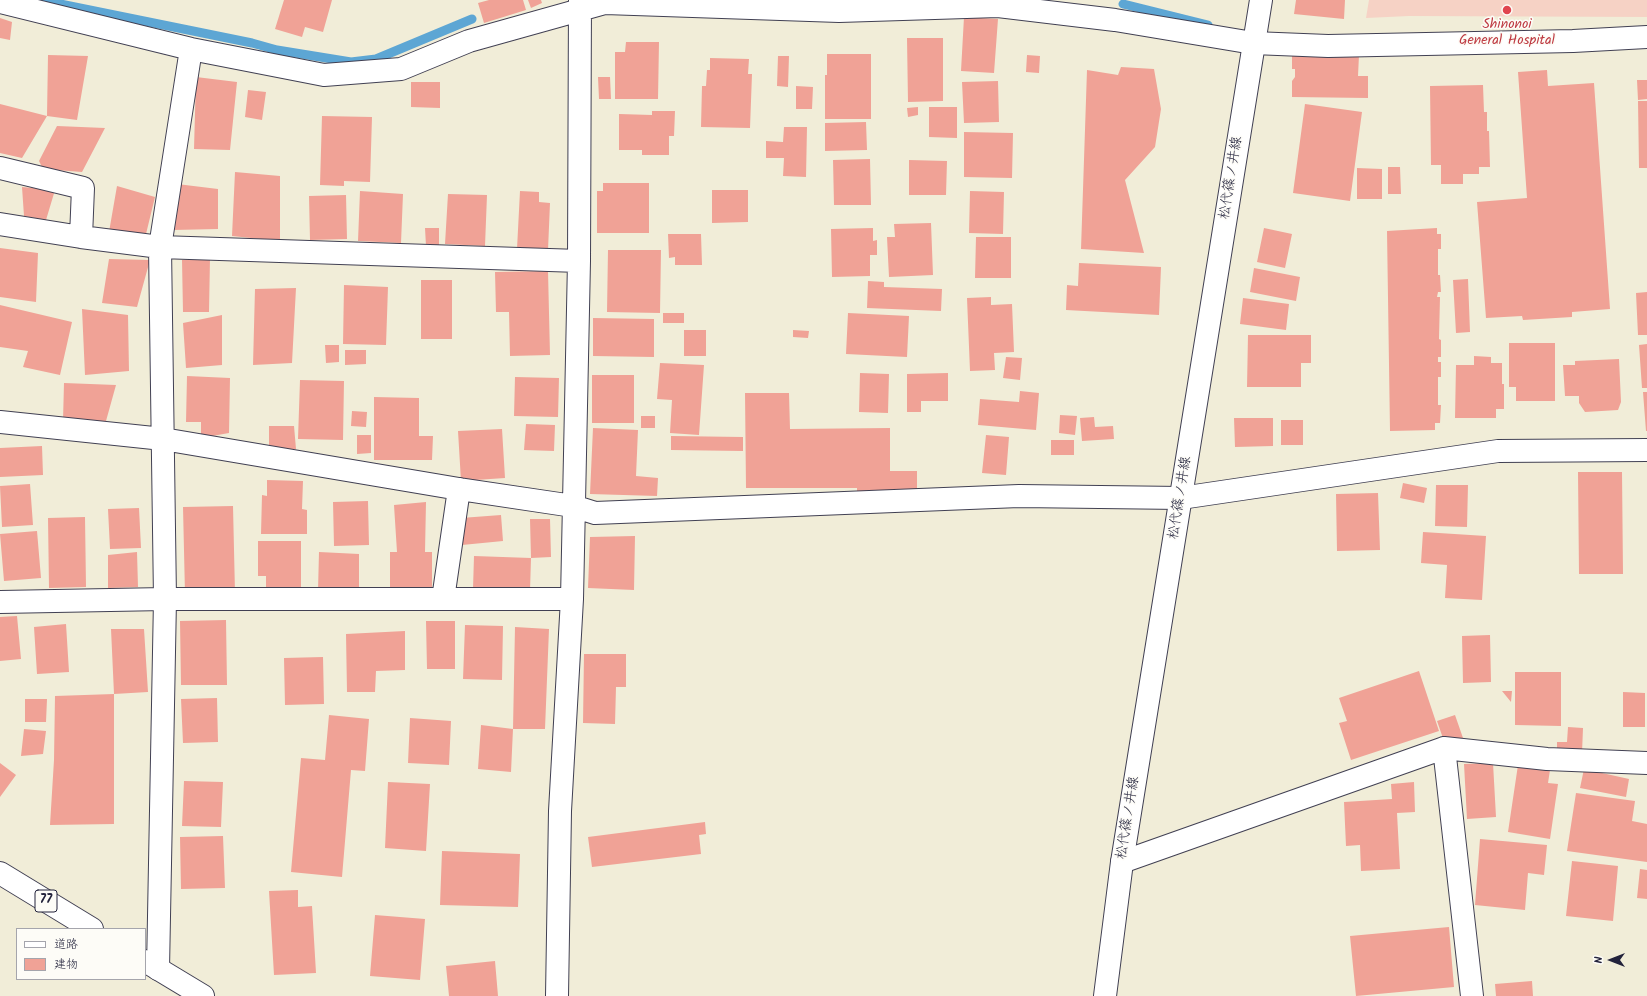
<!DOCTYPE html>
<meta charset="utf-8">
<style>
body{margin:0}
#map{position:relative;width:1647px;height:996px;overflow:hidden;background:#f1edd8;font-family:Kalam,"Klee One",sans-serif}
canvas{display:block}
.legend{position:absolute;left:16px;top:928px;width:130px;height:52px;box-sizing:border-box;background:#fdfcf7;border:1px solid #a5a5ac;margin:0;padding:5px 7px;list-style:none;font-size:12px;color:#22223b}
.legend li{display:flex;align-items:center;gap:8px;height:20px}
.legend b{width:20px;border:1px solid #a5a5ac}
.north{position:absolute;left:1591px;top:940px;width:40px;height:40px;-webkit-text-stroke:3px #fdfcf7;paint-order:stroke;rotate:270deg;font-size:11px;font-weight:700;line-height:16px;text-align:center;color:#22223b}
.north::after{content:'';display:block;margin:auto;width:14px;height:18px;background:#22223b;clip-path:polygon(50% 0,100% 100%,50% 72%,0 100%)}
</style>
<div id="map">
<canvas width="1647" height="996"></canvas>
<ul class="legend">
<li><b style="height:5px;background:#fff"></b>道路</li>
<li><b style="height:11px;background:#f0a296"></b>建物</li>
</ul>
<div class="north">N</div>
</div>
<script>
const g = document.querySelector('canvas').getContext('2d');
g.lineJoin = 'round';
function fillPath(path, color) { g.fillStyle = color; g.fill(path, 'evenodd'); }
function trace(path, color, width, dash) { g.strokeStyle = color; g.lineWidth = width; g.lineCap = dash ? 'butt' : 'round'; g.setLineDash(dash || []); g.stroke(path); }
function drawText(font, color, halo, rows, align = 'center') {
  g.font = font + ' Kalam,"Klee One",sans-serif'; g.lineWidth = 3; g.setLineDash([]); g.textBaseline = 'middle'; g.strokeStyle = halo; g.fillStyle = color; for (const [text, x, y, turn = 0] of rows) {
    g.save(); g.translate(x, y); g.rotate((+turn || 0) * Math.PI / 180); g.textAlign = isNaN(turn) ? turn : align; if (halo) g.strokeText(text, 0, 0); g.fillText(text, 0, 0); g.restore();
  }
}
fillPath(new Path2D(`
 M1369,0h278v17l-238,-1 -43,2z`), '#f6d2c5');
trace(new Path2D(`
 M41,0l211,43 25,7 74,12 25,-3 96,-40
 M1123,4l85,21`), '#5da6d4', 9);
fillPath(new Path2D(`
 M284,0h48l-9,32 -18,-5 -3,10 -27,-8z
 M489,0h34l3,10 -42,13 -6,-20z
 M528,0h13l1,3 -11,5z
 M1296,0h49l-1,19 -50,-5z
 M964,17l34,2 -4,54 -33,-2z
 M0,18l12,4 -2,18 -10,-2z
 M907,38h36v63l-35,1z
 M626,42h33l-1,57h-43v-47h10z
 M827,54h44v65h-46v-44h2z
 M1292,54l67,1 -1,21h10v22l-76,-1v-16l3,-4v-8h-3z
 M48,55l40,1 -11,64 -30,-4 -25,42 -22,-5v-49l47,12z
 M1027,55l13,1 -1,17 -13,-1z
 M778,56h11l-1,31 -11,-1z
 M710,58l39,1 -1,15h4l-2,54 -49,-1 1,-41h4l1,-16h3z
 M1121,67l33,2 7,40 -6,38 -30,33 19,73 -63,-4 6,-179 31,5z
 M1547,70l1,16 46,-3 16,226 -38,3v5l-49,3 -1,-4 -36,2 -9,-116 50,-4 -9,-126z
 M196,77l41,5 -7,68 -36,-1z
 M598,77h12l1,22h-12z
 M1637,80h10v19l-9,1z
 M998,81l1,41 -35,1 -2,-41z
 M411,82h29v26l-29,-1z
 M1483,85l1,27h3v19h2l1,36h-11v7h-16v10h-22v-19h-10l-1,-79z
 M796,86l17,1 -1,22h-16z
 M248,90l18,2 -4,28 -17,-3z
 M1638,101h9v67h-8z
 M1305,104l57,8 -12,89 -57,-8z
 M918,107v8l-10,2 -1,-9z
 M929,107h28v31l-28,-1z
 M652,111h23l-1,25h-5v19h-27v-5h-23v-36l33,1z
 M322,116l50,1 -2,65 -26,-1v5l-24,-1z
 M866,122l1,28 -42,1v-28z
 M57,126l48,2 -23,44 -39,-3 -4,-8z
 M784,127h23l-1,50 -23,-1 1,-18h-18v-17l17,1z
 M964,132l49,1 -1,45 -48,-1z
 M870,159l1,46h-37l-1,-45z
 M909,160l38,1 -1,34h-37z
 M1388,167h12l1,27h-13z
 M1357,168l25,1v30h-25z
 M235,172l45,4v65l-48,-5z
 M603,183h46v50h-52v-42h6z
 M177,184l41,5v40l-45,1z
 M117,186l38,11 -9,37 -37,-2z
 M22,187l33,3 -9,30 -22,-4z
 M712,190h36v32l-36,1z
 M360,191l43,3 -2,49 -43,-2z
 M520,191l19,1v10l11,1 -2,47 -31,-1z
 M970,191l34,1 -1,42 -34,-1z
 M448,194l39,1 -2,51 -40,-2z
 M346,195l1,44 -37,1 -1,-44z
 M931,223l2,52 -44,2 -2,-40h8l-1,-13z
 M425,228h14v18h-13z
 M873,228v13l4,-1v15h-7v21l-38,1 -1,-48z
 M1264,228l28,6 -7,34 -28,-6z
 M1437,228v6h4v15h-3v26h2l1,17h-3l-1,5h3l-1,42 2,1v17h-3v5h3v15h-3v28h3l-1,18h-5v7l-45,1 -3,-200z
 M668,234h33l1,31h-27v-8l-6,1z
 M976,237h35v41h-36z
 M0,248l38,5 -2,49 -36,-5z
 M608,250h53l-1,63 -53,-1z
 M210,258l-1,54h-26l-1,-52z
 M109,259l41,1 -13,47 -35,-4z
 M1079,263l82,4 -2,48 -93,-5 1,-25 11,1z
 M1254,268l46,9 -4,24 -46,-9z
 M548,271l2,84 -40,1 -1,-44h-13l-1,-40z
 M1468,279l2,53 -14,1 -3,-53z
 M421,280h31v59h-31z
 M868,281l16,1v5l58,2 -1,22 -74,-3z
 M344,285l44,2 -2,58 -43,-1z
 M296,288l-4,75 -39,2 2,-76z
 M1647,292v43h-9l-2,-42z
 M991,297v8l21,-1 2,48 -20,1 1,17 -25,1 -3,-73z
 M1243,298l46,6 -3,26 -46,-6z
 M0,305l72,17 -12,53 -37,-8 5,-16 -28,-4z
 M82,309l46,6 1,56 -44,4z
 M663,313h21v10h-21z
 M848,313l61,3 -2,41 -61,-3z
 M222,315v50l-36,3 -3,-45z
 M593,318l61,1v38l-61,-1z
 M684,330h22v26h-22z
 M793,330l16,1 -1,7 -15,-1z
 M1248,335h63v28h-10v24h-54z
 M1509,343h46v58h-39v-14h-7z
 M1647,344v44h-5l-3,-43z
 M325,345h14v17l-13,1z
 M345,350h21v14l-21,1z
 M1474,356l17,1v6h11v21h2v25h-8v9h-41l1,-53h18z
 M1006,357l16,1 -2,22 -17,-2z
 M1619,359l2,43 -3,8 -33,2 -6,-9v-7h-14l-2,-31h12v-4z
 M660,363l44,2 -5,70 -29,-2 2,-33 -15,-1z
 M860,373l29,1 -1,39 -29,-1z
 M948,373v28h-27v11h-14v-38z
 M592,375h42v48h-42z
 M187,376l43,2 -1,55 -28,5v-16h-15z
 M515,377l44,1 -1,39 -44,-1z
 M300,380l44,1 -1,59 -45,-1z
 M64,383l52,2 -10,36h-43z
 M1020,391l19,2 -3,37 -58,-5 2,-26 39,3z
 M1643,392h4v39h-1z
 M745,393h44l1,36 100,-1v43h27v28h-60v-11h-111z
 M374,397l45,1v38h14l-1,24h-58z
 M352,411l15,1 -1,15 -15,-1z
 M1060,415l17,1 -2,19 -16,-2z
 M641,416h14v12h-14z
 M1094,417l1,10 18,-1 1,13 -32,2 -2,-23z
 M1234,418h39v28l-38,1z
 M1281,420h22v25h-22z
 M526,424l29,1 -1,26 -30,-1z
 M269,426h25l2,23h-27z
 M593,428l45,2 -2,46 22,2 -1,18 -67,-2z
 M502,429l3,49 -44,3 -3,-50z
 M357,435h14v18l-14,1z
 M986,435l23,2 -3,38 -24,-2z
 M671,436l72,1v14l-72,-1z
 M1051,440h23v15h-23z
 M42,446l1,29 -43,2v-29z
 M1578,472h44l1,102h-44z
 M267,480l36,1 -1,28 5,1v24h-46l1,-39 5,1z
 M1403,483l24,5 -3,15 -24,-5z
 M30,484l3,41 -31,2 -2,-41z
 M1436,485h32l-1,42 -32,-1z
 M1378,493l2,57 -43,1 -1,-57z
 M368,501l1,44 -35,1 -1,-44z
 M426,502l-1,50h7v39h-42v-39h7l-3,-47z
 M233,506l2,87 -50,1 -2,-87z
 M139,508l2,40 -31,1 -2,-40z
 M501,515l2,26 -41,4 -1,-27z
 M85,517l1,70 -37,1 -1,-70z
 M530,519h20l1,38 -20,1z
 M37,531l4,47 -37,3 -4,-47z
 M1423,532l63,4 -4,64 -37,-2 2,-33 -26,-2z
 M635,536l-1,54 -46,-2 2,-51z
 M258,541h43v50h-35v-15h-8z
 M137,552l1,35 -30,1v-33z
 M319,552l40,2v36l-41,1z
 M474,556l57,2 -1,33 -57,-2z
 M17,616l4,43 -21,2v-44z
 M226,620l1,65h-46l-1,-64z
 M426,621h29v48h-28z
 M66,624l3,48 -32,2 -3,-47z
 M465,625l38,1 -1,54 -39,-1z
 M515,627l34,2 -4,100h-32l-2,43 -33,-3 3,-44 32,4z
 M111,629h33l4,63 -34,2z
 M405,631v39l-29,1 -1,21h-28l-1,-58z
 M1490,635l1,47 -28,1 -1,-47z
 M584,654h42v33h-10l-1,37 -32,-1z
 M323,657l1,47 -39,1 -1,-47z
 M1419,671l20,60 -88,29 -12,-37 8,-2 -8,-23z
 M1515,672h46v54l-46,-1z
 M1502,691h10l-1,11z
 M1623,692l22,1v34h-22z
 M114,694v130l-64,1 4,-65 1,-64z
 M217,698l1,44 -35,1 -2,-44z
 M25,699h22l-1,23h-21z
 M329,715l40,4 -4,52 -14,-1 -9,107 -51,-5 10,-114 24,2z
 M1455,715l8,23 -18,6 -8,-23z
 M410,718l41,3 -2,44 -41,-2z
 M1568,727l15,1 -1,25 -25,-1v-10h10z
 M24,729l22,2 -3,23 -22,2z
 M0,763l16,12 -16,22z
 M1493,763l3,54 -29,2 -3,-55z
 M1518,765l32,5 -2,13 10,1 -8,55 -42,-7z
 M1584,769l45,10 -3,18 -46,-9z
 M184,781l39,1 -2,45 -39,-1z
 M388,782l42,2 -4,67 -41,-3z
 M1414,782l1,30 -18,1 3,56 -39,2 -1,-26 -14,1 -2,-44 48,-3 -1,-15z
 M1576,793l59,8 -3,20 15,3v38l-80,-11z
 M705,822l1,12 -7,1 2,19 -109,13 -4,-30z
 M223,836l2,52 -44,1 -1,-52z
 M1480,839l67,6 -3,30 -16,-2 -3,37 -50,-5z
 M442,851l78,3 -2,53 -78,-2z
 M1572,861l46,5 -5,55 -47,-5z
 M1640,869l7,1v29l-10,-1z
 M298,890v17l14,-1 4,67 -42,2 -5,-84z
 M375,915l50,4 -5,61 -50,-4z
 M1449,927l5,60 -98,9 -6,-60z
 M495,961l3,35h-49l-3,-30z
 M1532,981l1,15h-37l-1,-12z`), '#f0a296');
const minor = new Path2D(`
 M0,2l191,47 133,26 77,-6 68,-28 136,-38 234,8 159,-5 117,14 138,23 75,3 245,-5 74,-4
 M0,168l83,20 -2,49
 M0,224l81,13 79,10 419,14
 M0,422l163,17 296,50 114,17 22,7 424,-17 162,2 317,-47 149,-1
 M443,599l16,-110
 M0,602l165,-3h407
 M1444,748l28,248
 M1122,862l322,-114 103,11 100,4
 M158,969l7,-370 -5,-352 31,-198
 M557,996l3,-185 12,-212 7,-338 1,-261`);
const major = new Path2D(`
 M0,873l92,56
 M145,961l58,35
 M1105,996l17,-134 139,-862`);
trace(minor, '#414053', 24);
trace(major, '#414053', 24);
trace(minor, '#fff', 22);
trace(major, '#fff', 22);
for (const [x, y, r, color] of [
 [1507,10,5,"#e0444e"]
]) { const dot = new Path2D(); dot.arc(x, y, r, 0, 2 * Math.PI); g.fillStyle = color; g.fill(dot); trace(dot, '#fdfcf7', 1.5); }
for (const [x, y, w] of [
 [46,901,22]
]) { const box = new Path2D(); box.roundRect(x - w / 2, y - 11, w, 22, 3); g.fillStyle = '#fdfcf7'; g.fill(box); trace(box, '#22223b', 1); }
drawText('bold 13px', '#22223b', null, [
 ["77",46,901]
]);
drawText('14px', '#be3a42', '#fdfcf7', [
 ["Shinonoi",1507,26],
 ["General Hospital",1507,42]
]);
drawText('14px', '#22223b', '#fdfcf7', [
 ["松代篠ノ井線",1232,178,-81],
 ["松代篠ノ井線",1181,498,-81],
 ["松代篠ノ井線",1129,818,-81]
]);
</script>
